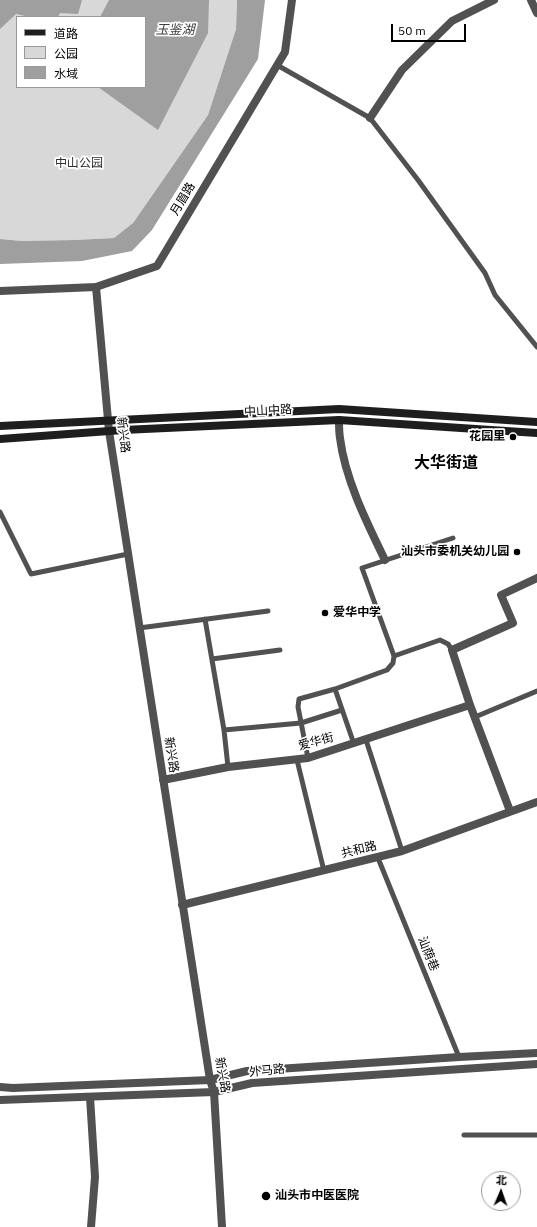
<!DOCTYPE html>
<meta charset="utf-8">
<style>
body{margin:0}
#map{position:relative;width:537px;height:1227px;overflow:hidden;background:#fff;font-family:"IBM Plex Sans","Noto Sans SC",sans-serif}
canvas{display:block}
.legend{position:absolute;left:16px;top:16px;width:130px;height:72px;box-sizing:border-box;background:#fff;border:1px solid #999;margin:0;padding:5px 7px;list-style:none;font-size:12px;color:#000}
.legend li{display:flex;align-items:center;gap:8px;height:20px}
.legend b{width:20px;border:1px solid #999}
.north{position:absolute;left:481px;top:1171px;width:40px;height:40px;box-sizing:border-box;background:#fff;border:1px solid #999;border-radius:50%;rotate:2deg;font-size:11px;font-weight:700;line-height:16px;text-align:center;color:#000}
.north::after{content:'';display:block;margin:auto;width:14px;height:18px;background:#000;clip-path:polygon(50% 0,100% 100%,50% 72%,0 100%)}
.scale{position:absolute;left:391px;top:24px;width:75px;height:18px;box-sizing:border-box;border:2px solid #000;border-top:0;padding-left:5px;font-size:12px;line-height:14px;white-space:nowrap;color:#000;-webkit-text-stroke:3px #fff;paint-order:stroke}
</style>
<div id="map">
<canvas width="537" height="1227"></canvas>
<ul class="legend">
<li><b style="height:5px;background:#1e1e1e"></b>道路</li>
<li><b style="height:11px;background:#d8d8d8"></b>公园</li>
<li><b style="height:11px;background:#9f9f9f"></b>水域</li>
</ul>
<div class="north">北</div>
<div class="scale">50 m</div>
</div>
<script>
const g = document.querySelector('canvas').getContext('2d');
g.lineJoin = 'round';
function fillPath(path, color) { g.fillStyle = color; g.fill(path, 'evenodd'); }
function trace(path, color, width, dash) { g.strokeStyle = color; g.lineWidth = width; g.lineCap = dash ? 'butt' : 'round'; g.setLineDash(dash || []); g.stroke(path); }
function drawText(font, color, halo, rows, align = 'center') {
  g.font = font + ' "IBM Plex Sans","Noto Sans SC",sans-serif'; g.lineWidth = 3.5; g.setLineDash([]); g.textBaseline = 'middle'; g.strokeStyle = halo; g.fillStyle = color; for (const [text, x, y, turn = 0] of rows) {
    g.save(); g.translate(x, y); g.rotate((+turn || 0) * Math.PI / 180); g.textAlign = isNaN(turn) ? turn : align; if (halo) g.strokeText(text, 0, 0); g.fillText(text, 0, 0); g.restore();
  }
}
fillPath(new Path2D(`
 M0,0h237l-1,29 -28,86 -75,108 -19,15 -39,2 -53,1 -22,-2zM17,17h128v70h-128z`), '#d8d8d8');
fillPath(new Path2D(`
 M0,0h82l-4,14 -18,-1 -2,4h-28l-14,-3 -16,15z
 M109,0h100l-1,33 -50,97 -60,-43h47v-70h-45z
 M237,0h28l-7,59 -106,171 -20,21 -50,10 -82,3v-25l22,2 53,-1 39,-2 19,-15 75,-108 28,-86z`), '#9f9f9f');
trace(new Path2D(`
 M277,65l93,53 48,62 67,93 10,22 42,52
 M0,512l31,62 97,-20
 M205,619l19,111 4,37
 M139,628l129,-17
 M394,656l-32,-88 91,-30
 M212,659l68,-9
 M335,689l19,55
 M475,717l62,-26
 M224,730l77,-7 41,-13
 M366,740l36,111
 M308,758l-10,-51 1,-8 36,-10 52,-19 6,-7 1,-7 46,-16 8,4 4,6
 M297,760l27,111
 M378,858l81,199
 M464,1135h73`), '#515151', 5);
trace(new Path2D(`
 M370,118l32,-48 50,-49 42,-21
 M96,287l13,144 101,649 4,12 8,135
 M339,420c0,6 0,12 1,18 5,41 27,85 45,122
 M163,780l65,-13 80,-9 162,-53
 M510,811l-40,-106 -18,-55 61,-27 -12,-28 36,-17
 M182,905l220,-54 135,-49
 M90,1097l5,80 -4,50`), '#515151', 8);
trace(new Path2D(`
 M531,0l6,13
 M0,291l96,-4 61,-21 128,-214 7,-52
 M0,1087l13,1 197,-8 37,-9 212,-14 78,-4
 M0,1100l214,-8 38,-9 285,-19`), '#515151', 8);
trace(new Path2D(`
 M0,426l339,-17 198,13
 M0,439l123,-9 216,-10 198,13`), '#1e1e1e', 8);
for (const [x, y, r, color] of [
 [513,437,4,"#000"],
 [517,552,4,"#000"],
 [325,613,4,"#000"],
 [266,1196,5,"#000"]
]) { const dot = new Path2D(); dot.arc(x, y, r, 0, 2 * Math.PI); g.fillStyle = color; g.fill(dot); trace(dot, '#fff', 1.5); }
drawText('12px', '#2f2f2f', '#fff', [
 ["中山公园",79,164]
]);
drawText('12px', '#000', '#fff', [
 ["月眉路",183,199,-59],
 ["中山中路",268,411,-3],
 ["新兴路",123,435,83],
 ["爱华街",316,742,-15],
 ["新兴路",171,755,81],
 ["共和路",359,850,-14],
 ["汕荫巷",428,954,68],
 ["外马路",267,1071,-6],
 ["新兴路",222,1075,80]
]);
drawText('bold 12px', '#000', '#fff', [
 ["花园里",505,437],
 ["汕头市委机关幼儿园",509,552],
 ["爱华中学",333,613,"left"],
 ["汕头市中医医院",275,1196,"left"]
], 'right');
drawText('italic 13px', '#404040', '#fff', [
 ["玉鉴湖",175,30]
]);
drawText('bold 16px', '#000', '#fff', [
 ["大华街道",446,463]
]);
</script>
